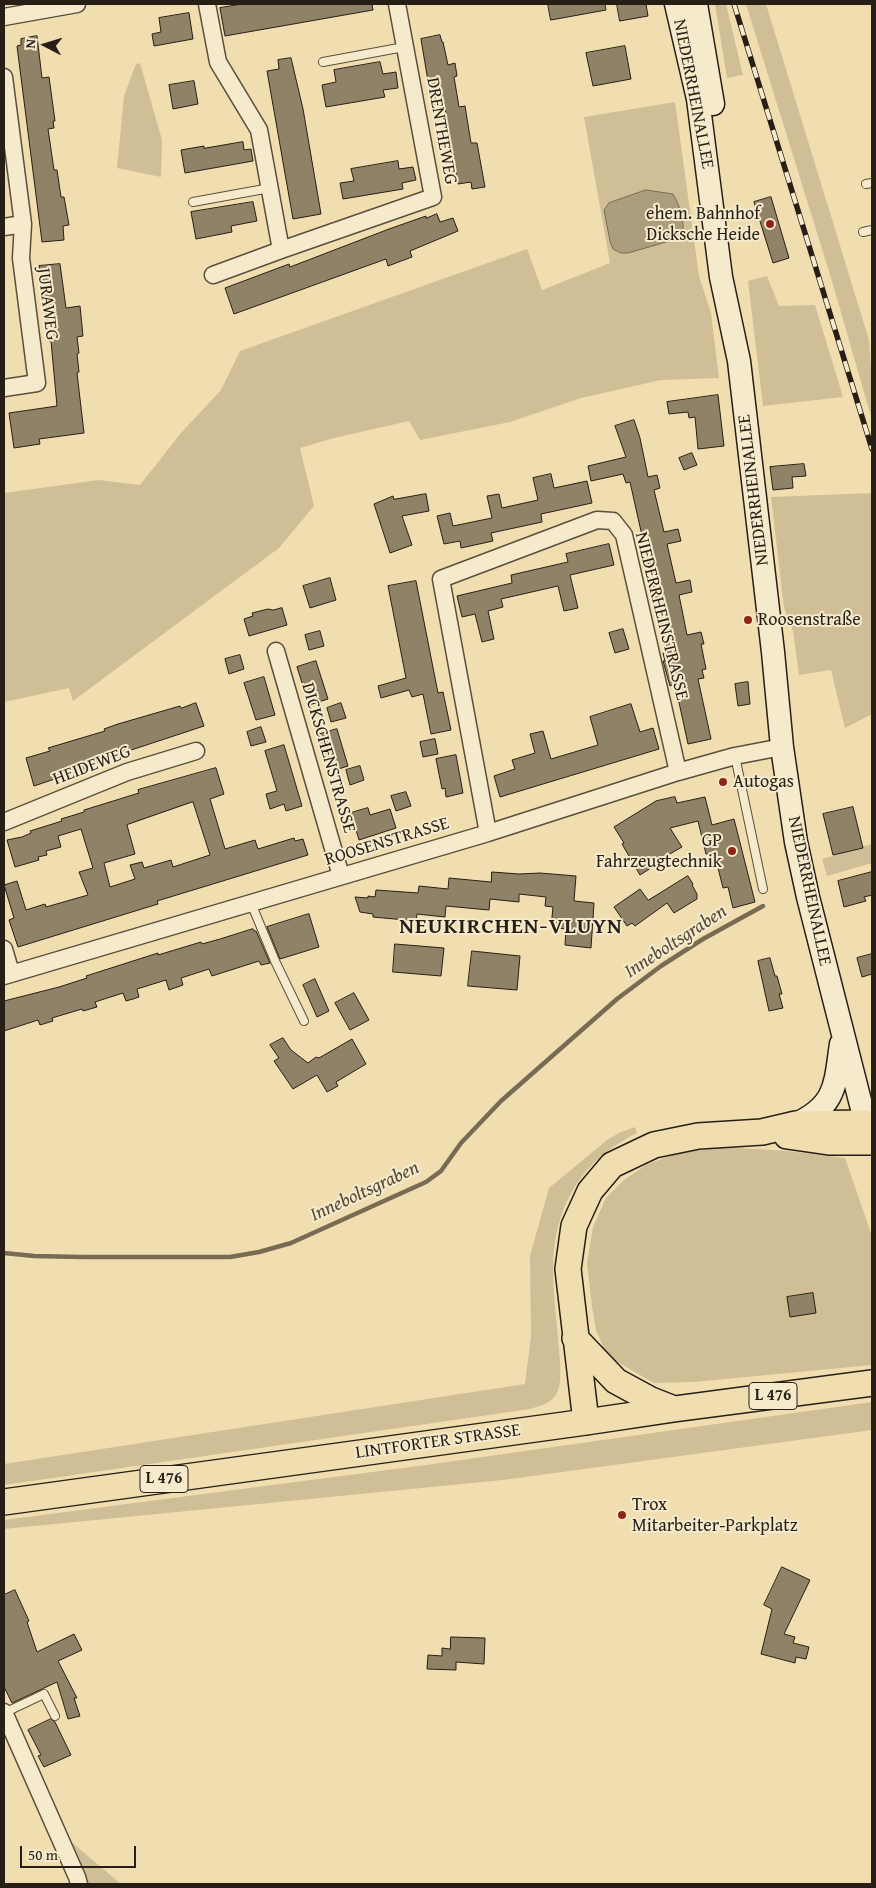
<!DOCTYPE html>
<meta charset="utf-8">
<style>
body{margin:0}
#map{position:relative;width:876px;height:1888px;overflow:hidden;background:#f1deb0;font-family:"Gentium Book Plus",serif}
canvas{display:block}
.frame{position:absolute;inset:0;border:5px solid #271f16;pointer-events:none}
.north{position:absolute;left:20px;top:20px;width:50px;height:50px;-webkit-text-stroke:4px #f6eacc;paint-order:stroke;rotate:275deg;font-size:14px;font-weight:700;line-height:20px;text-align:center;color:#271f16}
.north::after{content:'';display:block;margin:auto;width:18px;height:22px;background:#271f16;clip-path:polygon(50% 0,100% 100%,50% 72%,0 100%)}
.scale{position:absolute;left:20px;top:1846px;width:116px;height:22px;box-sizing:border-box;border:2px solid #271f16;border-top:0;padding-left:6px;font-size:15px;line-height:18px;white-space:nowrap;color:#271f16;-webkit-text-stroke:4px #f6eacc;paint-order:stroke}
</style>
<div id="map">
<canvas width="876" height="1888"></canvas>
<div class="frame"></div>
<div class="north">N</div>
<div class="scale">50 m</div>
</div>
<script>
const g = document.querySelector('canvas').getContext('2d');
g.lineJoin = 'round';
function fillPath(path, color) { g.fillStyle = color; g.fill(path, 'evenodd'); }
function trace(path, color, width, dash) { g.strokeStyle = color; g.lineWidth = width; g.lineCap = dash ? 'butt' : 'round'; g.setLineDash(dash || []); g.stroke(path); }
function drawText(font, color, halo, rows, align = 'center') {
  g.font = font + ' "Gentium Book Plus",serif'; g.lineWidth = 4; g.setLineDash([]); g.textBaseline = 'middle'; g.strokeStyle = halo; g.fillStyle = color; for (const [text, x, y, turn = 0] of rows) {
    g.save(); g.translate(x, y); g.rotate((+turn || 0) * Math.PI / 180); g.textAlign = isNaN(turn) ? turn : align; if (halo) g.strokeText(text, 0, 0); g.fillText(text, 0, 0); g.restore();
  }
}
fillPath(new Path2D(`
 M715,4h11l17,71 -16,3z
 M746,4h20l103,336 3,41v39l-40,-139z
 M140,63l22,77 -1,37 -44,-9 7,-72 12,-32z
 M675,102l24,174 12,37 8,65 -58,2 -80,18 -71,24 -90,18 -11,-19 -75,17 -34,10 14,58 -35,42 -206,153 -4,-13 -65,14v-209l95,-13 41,5 41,-52 40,-43 19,-39 287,-102 15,41 68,-27 -26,-146z
 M767,276l12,30 36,-1 28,92 -80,9 -15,-125z
 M872,493v221l-27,14 -14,-58 -32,5 -6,-44 -9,-23 -13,-111z
 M872,844v19l-45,13 -5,-17z
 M635,1127l2,6c-55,27 -83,72 -84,134 0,23 3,48 5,71 1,17 6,42 -2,57 -6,9 -17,11 -26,14l-526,76v-21l521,-80 6,-48 -1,-80 19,-68 58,-48 12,-7z
 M725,1147l62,4 58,7 27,78v129l-178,17 -40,1 -47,-27 -11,-26 -4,-24 -5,-43 6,-36 13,-29 18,-18 22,-15 31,-12z
 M872,1402v28l-369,50 -499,49v-9l422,-55z
 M69,1840l52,44h-38z`), '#cfbe96');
const water = new Path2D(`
 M646,190l27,4c7,12 11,25 10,39l-10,7 -45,13h-7l-8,-4 -3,-8 -6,-31 5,-7z`);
fillPath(water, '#ac9d7c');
trace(water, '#776b53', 1);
trace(new Path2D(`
 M4,1253l30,3 48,1h148l29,-5 32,-9 135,-61 15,-11 20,-28 40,-42 116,-102 44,-33 42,-27 60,-33`), '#776b53', 4.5);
const building = new Path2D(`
 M242,4h130l1,6 -148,26 -5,-28z
 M548,4h57l1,6 -55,10z
 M617,4h29l2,12 -28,5z
 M189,13l4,26 -39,7 -2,-12 9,-2 -2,-14z
 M440,35l2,7h1l5,23 7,-2 2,13 -3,1 5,30 6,-1 6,37h6l8,44 -13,2 -1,-7 -13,2 -14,-82 -12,3 -11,-66z
 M37,36l5,42 7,-1 6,44h-2l1,7 -6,1 6,41h3l4,27h3l5,28 -6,1 1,14 -22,2 -25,-196 4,-1v-6z
 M625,46l6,33 -38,7 -7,-33z
 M291,58l12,51 18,105 -28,5 -26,-148 12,-2 -1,-9z
 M380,62l3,12 13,-2 2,16 -15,2 2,7 -59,10 -4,-22 14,-3 -2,-12z
 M194,81l4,23 -25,5 -4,-24z
 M243,142l1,8 7,-1 2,12 -68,12 -4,-23 23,-4v2z
 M398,161l1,8 14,-2 3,13 -14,3 1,6 -60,10 -3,-16 14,-2 -3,-12z
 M771,197l18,61 -16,5 -19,-61z
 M253,202l4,19 -26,5 1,6 -36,7 -5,-27z
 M437,214l3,8 13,-4 5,13 -48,20 2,6 -24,9 -2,-7 -152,55 -9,-26 64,-24 1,3 99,-38 37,-13v2z
 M60,264l6,44 14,-2 3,30 -6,1 2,16 -2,1 2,18 -2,1 7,60 -45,6 1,5 -26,4 -5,-35 48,-7 -6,-65h-2l-10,-75z
 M718,395l6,51 -26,3 -3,-32 -6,1 -1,-6 -19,2 -2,-12z
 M634,420l6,18 8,39 9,-2 3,13 -6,2 10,42 14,-3 3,12 -14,3 9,39 14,-3 2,12 -13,3 8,40 14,-3 3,12h-3l5,25 -4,1 2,8 -6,1 13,60 -23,5 -13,-60 -5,2 -7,-25h2l-2,-8 5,-1 -38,-170 -4,1 -3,-9 -32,7 -3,-15 38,-9 -11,-31z
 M692,453l5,12 -13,5 -5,-12z
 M804,464l2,12 -14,1 1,11 -20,2 -3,-23z
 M551,474l3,14 33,-7 5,22 -51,11 1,8 -51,11 2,8 -32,7 -1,-7 -16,3 -7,-28 13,-3 3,13 39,-8 -5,-22 12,-2 3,14 36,-8 -5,-22z
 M426,494l3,17 -27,5 10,29 -22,8 -16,-49 19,-8 1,3z
 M609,544l5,21 -44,10 8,33 -14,3 -6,-25 -57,13 2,8 -15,4 6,28 -12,3 -7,-28 -13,3 -5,-21 55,-13 -1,-8 57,-13 -2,-8z
 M330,578l6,22 -26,8 -7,-22z
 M416,581l22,112 5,-1 8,38 -20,4 -8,-40 -11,3 -3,-7 -28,8 -3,-12 28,-8 -18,-92z
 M282,608l5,17 -38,11 -5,-17 9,-3 -1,-3 16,-4 5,1z
 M623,629l6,20 -14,4 -6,-20z
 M320,631l4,15 -15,4 -4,-15z
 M240,655l4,14 -15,5 -4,-15z
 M316,661l12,38 -19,6 -12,-38z
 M264,677l11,38 -19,5 -12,-37z
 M748,682l2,22 -12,2 -3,-22z
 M196,703l8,23 -91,30v1l-21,7 1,2 -59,20 -8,-28 24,-7 -2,-3 57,-17 -1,-2 14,-5 62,-18 1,2z
 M341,703l5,15 -15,4 -4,-14z
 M631,704l9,28 13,-4 6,21 -159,48 -6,-21 21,-7 -3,-9 23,-7 -5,-19 13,-3 8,28 47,-14 -8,-28z
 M261,727l5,15 -15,4 -4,-14z
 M337,729l11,37 -19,6 -12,-37z
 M435,739l3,15 -15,3 -3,-15z
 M284,745l18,61 -16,5 -2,-7 -14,5 -4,-15 11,-3 -12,-40z
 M456,755l7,38 -17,4 -1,-9 -3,1 -6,-30z
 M360,766l4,14 -14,5 -4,-15z
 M216,768l8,26 -14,5 15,50 30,-9 3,9 36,-11 1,3 8,-2 5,16 -151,46 1,3 -140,43 -9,-27 5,-2 -10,-33 13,-4 9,29 19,-6 1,3 42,-12 -9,-23 14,-4 -12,-39 -23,7 3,11 -15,4 1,4 -9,2 1,3 -24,7 -8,-27 15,-3 9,-4 -1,-2 32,-10 -1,-2 23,-7v-2l55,-17 -1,-3zM193,802l17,53 -37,12 -2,-7 -27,8 -2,-6 -12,3 5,14 -25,8 -6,-24 31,-9 -8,-29z
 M406,792l5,14 -15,5 -5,-15z
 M675,797l2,6 28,-6 7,28 22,-6 21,83 -22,6 -5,-21 -5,1 -9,-36 -8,2 -8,-33 -28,7 12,19 -30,17 2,2 -14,9 -18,-31 2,-1 -10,-16 42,-26z
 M853,807l10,41 -30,7 -10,-41z
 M368,808l2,7 20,-6 6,19 -37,12 -8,-27z
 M492,872l27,2 21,-1 36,3 -2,25 20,2 -3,45 -26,-3 1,-16 -15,-2 2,-20 -8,-1 1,-9 -27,-3v8l-29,-3 -1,11 -43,-4 -1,11 -28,-3 -1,7 -43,-4v-3l-13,-2 -5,-15 13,1v-2l7,1 1,-7 42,3 1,-7 29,3 1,-11 42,4z
 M872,872v23l-8,2 2,4 -22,6 -6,-26z
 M688,876l5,8 -1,1 5,9v5l-23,14 -7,-10 -32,23 -3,-3 -5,3 -13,-19 26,-18 8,11z
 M309,914l10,33 -39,12 -13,-32z
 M253,929l1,2h2l14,32 -9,2 -2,-4 -47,15 -3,-7 -28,9 2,7 -14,5 -3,-10 -29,9 2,8 -6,2 -7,2 -3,-8 -28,9 2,5 -14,4 -1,-2 -30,9 1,3 -13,4 -2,-5 -34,11v-30l55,-14 28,-9 -1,-2 72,-23v2l43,-13 1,2 18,-5z
 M395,944l49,4 -3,28 -48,-4z
 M472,951l48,5 -3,34 -49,-4z
 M872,954v20l-10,3 -5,-19z
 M770,958l5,18h2l5,18h-3l4,14 -14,3 -11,-50z
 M315,979l14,32 -12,6 -14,-32z
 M354,993l15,27 -19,10 -15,-27z
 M283,1038l8,12 17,13 8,-6 3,1 33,-19 14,25 -30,18 2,4 -11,6 -10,-17 -24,14 -19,-28 5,-3 -9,-13z
 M813,1293l3,20 -26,4 -3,-20z
 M782,1567l28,13 -26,54 11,3 -2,6 16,4 -3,12 -10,-2 -1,6 -34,-9 11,-45 -8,-4z
 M15,1590l14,31 -2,1 10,30 37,-18 8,16 -24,11 19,37h-3l6,18 -12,3 -11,-37 -45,21 -8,-16v-92z
 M451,1637l34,1 -1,26 -28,-2v8l-29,-1 1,-14 14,1v-8l8,1z
 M51,1719l4,3 16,33 -27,12 -6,-11 3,-1 -13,-25z`);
fillPath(building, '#908266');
trace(building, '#271f16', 1);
const lane = new Path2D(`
 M323,62l81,-15
 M866,184l6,-1
 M193,202l77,-14
 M863,232l9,-2
 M735,756l28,133
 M251,903l24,58 29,60
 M4,1713l40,-19 11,22`);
const street = new Path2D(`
 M207,4l11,58 41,68 22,120 152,-53 -36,-193
 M4,17l73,-13
 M4,77l19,147 -2,34 16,125 -33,5
 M4,227l19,-3
 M213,275l68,-25
 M276,651l65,225
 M4,822l123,-50 69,-21
 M488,833l-47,-254 156,-59 16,1 11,14 54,237
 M4,949l7,24
 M4,976l484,-143 190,-61 57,-16 47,-9
 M4,1712l73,165 2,7`);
const secondary = new Path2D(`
 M676,4l22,95 23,178 18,84 34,291 9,95 14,95 12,55 62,243
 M696,4l17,100
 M796,1124c41,-19 39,-40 45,-80`);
const primary = new Path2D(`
 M787,1136l42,6h42
 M575,1338l41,43 35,19 23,9
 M586,1422l-18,-153 6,-43 16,-35 22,-26 42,-20 44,-9 64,-4 34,-8 69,-1
 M4,1502l582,-80 88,-13 198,-26`);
trace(lane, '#5a4f3c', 10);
trace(street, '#5a4f3c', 19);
trace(secondary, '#271f16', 25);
trace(primary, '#271f16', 28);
trace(lane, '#f6eacc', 8);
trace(street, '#f6eacc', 16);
trace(secondary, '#f6eacc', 22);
trace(primary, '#f1deb0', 25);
const rail = new Path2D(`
 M734,4l138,445`);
trace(rail, '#271f16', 5.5);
trace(rail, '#f6eacc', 4, [11]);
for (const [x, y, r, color] of [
 [770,224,5,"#8f2418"],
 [748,620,5,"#8f2418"],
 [723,782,5,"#8f2418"],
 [732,851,5,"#8f2418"],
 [622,1515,5,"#8f2418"]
]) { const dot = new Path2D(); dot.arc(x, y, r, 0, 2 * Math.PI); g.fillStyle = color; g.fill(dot); trace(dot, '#f6eacc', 2); }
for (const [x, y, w] of [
 [773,1396,48],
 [164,1479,48]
]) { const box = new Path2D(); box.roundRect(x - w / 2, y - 13.5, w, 27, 4); g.fillStyle = '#f6eacc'; g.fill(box); trace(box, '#271f16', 1); }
drawText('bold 16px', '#271f16', null, [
 ["L 476",773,1396],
 ["L 476",164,1479]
]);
drawText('18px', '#271f16', '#f6eacc', [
 ["NIEDERRHEINALLEE",693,94,79],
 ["DRENTHEWEG",441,131,80],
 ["JURAWEG",47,304,83],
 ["NIEDERRHEINALLEE",754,490,-97],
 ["NIEDERRHEINSTRASSE",661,616,76],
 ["DICKSCHENSTRASSE",328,758,74],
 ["HEIDEWEG",92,766,-21],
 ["ROOSENSTRASSE",387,842,-17],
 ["NIEDERRHEINALLEE",809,891,78],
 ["LINTFORTER STRASSE",438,1442,-8]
]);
drawText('18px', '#271f16', '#f6eacc', [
 ["ehem. Bahnhof",760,214,"right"],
 ["Dicksche Heide",760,235,"right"],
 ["Roosenstraße",758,620],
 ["Autogas",733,782],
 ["GP",722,841,"right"],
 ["Fahrzeugtechnik",722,862,"right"],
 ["Trox",632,1505],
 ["Mitarbeiter-Parkplatz",632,1526]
], 'left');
drawText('italic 19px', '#564b3a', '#f6eacc', [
 ["Inneboltsgraben",676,942,-33],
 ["Inneboltsgraben",365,1192,-25]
]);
g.letterSpacing = '1px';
drawText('bold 22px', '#271f16', '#f6eacc', [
 ["NEUKIRCHEN-VLUYN",511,927]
]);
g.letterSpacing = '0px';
</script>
